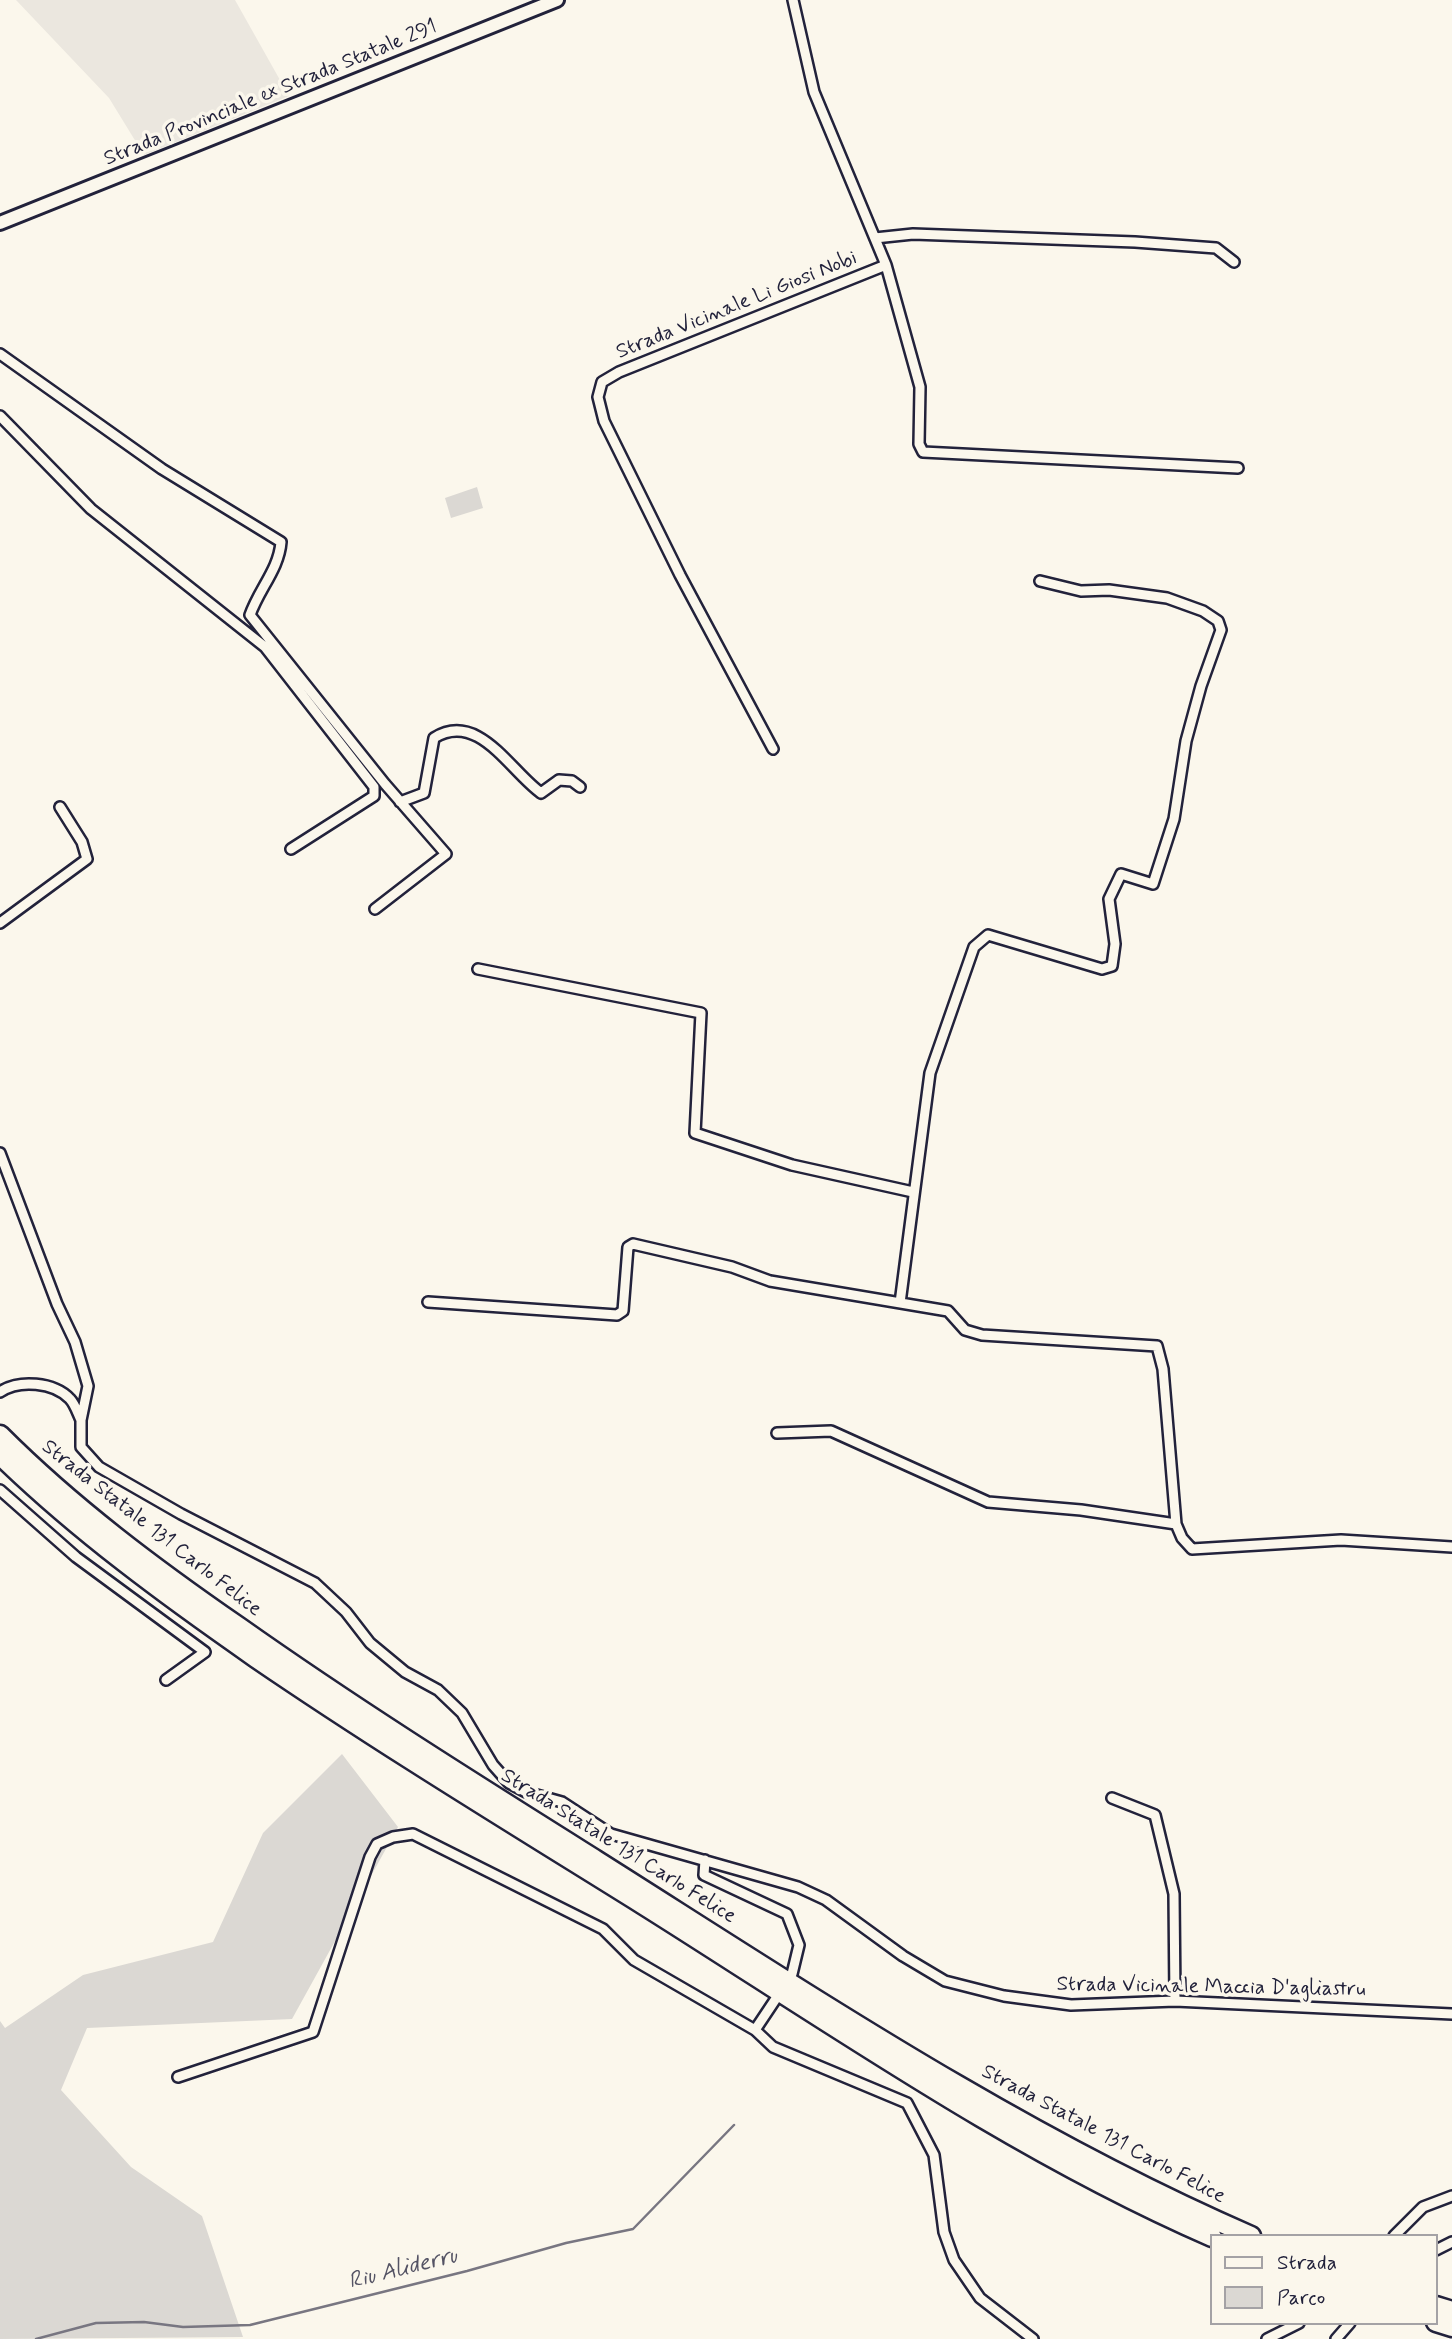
<!DOCTYPE html>
<style>
body{margin:0}
#map{position:relative;width:1452px;height:2339px;overflow:hidden;background:#fbf7ec;font-family:Mynerve,sans-serif}
canvas{display:block}
.legend{position:absolute;left:1210px;top:2234px;width:228px;height:91px;box-sizing:border-box;background:#fbf7ec;border:2px solid #a4a2a5;margin:0;padding:9px 12px;list-style:none;font-size:21px;color:#22223b}
.legend li{display:flex;align-items:center;gap:14px;height:35px}
.legend b{width:35px;border:2px solid #a4a2a5}
</style>
<div id="map">
<canvas width="1452" height="2339"></canvas>
<ul class="legend">
<li><b style="height:9px;background:#fbf7ec"></b>Strada</li>
<li><b style="height:19px;background:#dbd8d3"></b>Parco</li>
</ul>
</div>
<script>
const g = document.querySelector('canvas').getContext('2d');
g.lineJoin = 'round';
function fillPath(path, color) { g.fillStyle = color; g.fill(path, 'evenodd'); }
function trace(path, color, width, dash) { g.strokeStyle = color; g.lineWidth = width; g.lineCap = dash ? 'butt' : 'round'; g.setLineDash(dash || []); g.stroke(path); }
function drawText(font, color, halo, rows, align = 'center') {
  g.font = font + ' Mynerve,sans-serif'; g.lineWidth = 7; g.setLineDash([]); g.textBaseline = 'middle'; g.strokeStyle = halo; g.fillStyle = color; for (const [text, x, y, turn = 0] of rows) {
    g.save(); g.translate(x, y); g.rotate((+turn || 0) * Math.PI / 180); g.textAlign = isNaN(turn) ? turn : align; if (halo) g.strokeText(text, 0, 0); g.fillText(text, 0, 0); g.restore();
  }
}
fillPath(new Path2D(`
 M16,0h219l54,96 -145,59 -35,-57z`), '#ebe7df');
fillPath(new Path2D(`
 M477,487l6,21 -32,10 -6,-20z
 M342,1754l56,73 -106,192 -205,9 -26,62 70,77 71,49 41,121 -243,2v-318l5,7 78,-53 130,-33 50,-109z`), '#dbd8d3');
trace(new Path2D(`
 M36,2339l60,-16 48,-1 39,5 67,-2 217,-54 99,-28 67,-14 101,-104`), '#787681', 2.5);
const street = new Path2D(`
 M875,238l38,-4 222,8 81,6 18,14
 M886,265l34,122 -1,57 4,8 315,16
 M0,354l162,115 119,73c-2,27 -22,47 -31,73l135,169 61,70 -71,55
 M0,416l91,93 174,138 109,140v9l-83,53
 M773,749l-93,-174 -76,-154 -6,-24 4,-15 17,-10 267,-107 -72,-173 -21,-92
 M400,802l24,-9 10,-55c44,-28 76,33 107,55l18,-13 13,1 8,6
 M0,923l87,-64 -5,-17 -22,-35
 M478,969l223,44 -6,120 97,32 121,27
 M0,1153l57,151 18,38 13,44 -7,34v27l18,20 82,47 134,69 31,29 24,31 35,29 33,18 24,23 31,52 16,18 17,9 36,10 49,32 187,53 28,13 77,56 42,25 59,15 67,9 104,-4 277,13
 M428,1302l189,13 6,-4 5,-64 5,-3 99,23 38,14 178,30 17,19 17,5 175,11 6,23 13,155 6,14 10,11 149,-9 111,7
 M900,1303l30,-230 44,-126 14,-12 114,34 10,-3 3,-22 -6,-45 12,-25 32,10 21,-65 12,-78 15,-55 20,-56 -3,-9 -15,-10 -36,-13 -58,-8 -28,1 -41,-10
 M0,1392c19,-13 54,-10 70,7 5,5 8,15 11,21
 M777,1433l54,-2 157,71 93,8 95,14
 M0,1490l76,67 129,95 -39,28
 M1112,1798l43,17 19,79 1,107
 M705,1860l-1,15 83,39 12,31 -7,29
 M777,1997l-22,33 18,17 134,56 27,52 10,77 10,28 26,38 53,41
 M178,2077l135,-45 57,-175 7,-13 16,-7 20,-3 190,95 31,31 121,70
 M1394,2236l29,-29 29,-11
 M1436,2250l16,-8
 M1267,2339l32,-16
 M1336,2339l14,-16`);
const secondary = new Path2D(`
 M0,223l557,-223`);
const highway = new Path2D(`
 M0,1435c72,72 155,134 239,192 116,82 236,157 357,233 212,134 424,276 655,376
 M0,1455c78,76 167,141 256,203 126,86 256,165 386,246 185,116 370,246 570,333
 M1436,2306l16,5
 M1436,2322l16,5`);
trace(street, '#22223b', 14);
trace(secondary, '#22223b', 18);
trace(highway, '#22223b', 23);
trace(street, '#fbf7ec', 9);
trace(secondary, '#fbf7ec', 12);
trace(highway, '#fbf7ec', 18);
drawText('21px', '#22223b', '#fbf7ec', [
 ["Strada Provinciale ex Strada Statale 291",271,94,-22],
 ["Strada Vicinale Li Giosi Nobi",737,306,-22],
 ["Strada Statale 131 Carlo Felice",151,1529,38],
 ["Strada Statale 131 Carlo Felice",618,1847,32],
 ["Strada Vicinale Maccia D'agliastru",1211,1988,1],
 ["Strada Statale 131 Carlo Felice",1103,2135,28]
]);
drawText('italic 23px', '#545364', '#fbf7ec', [
 ["Riu Aliderru",403,2270,-14]
]);
</script>
